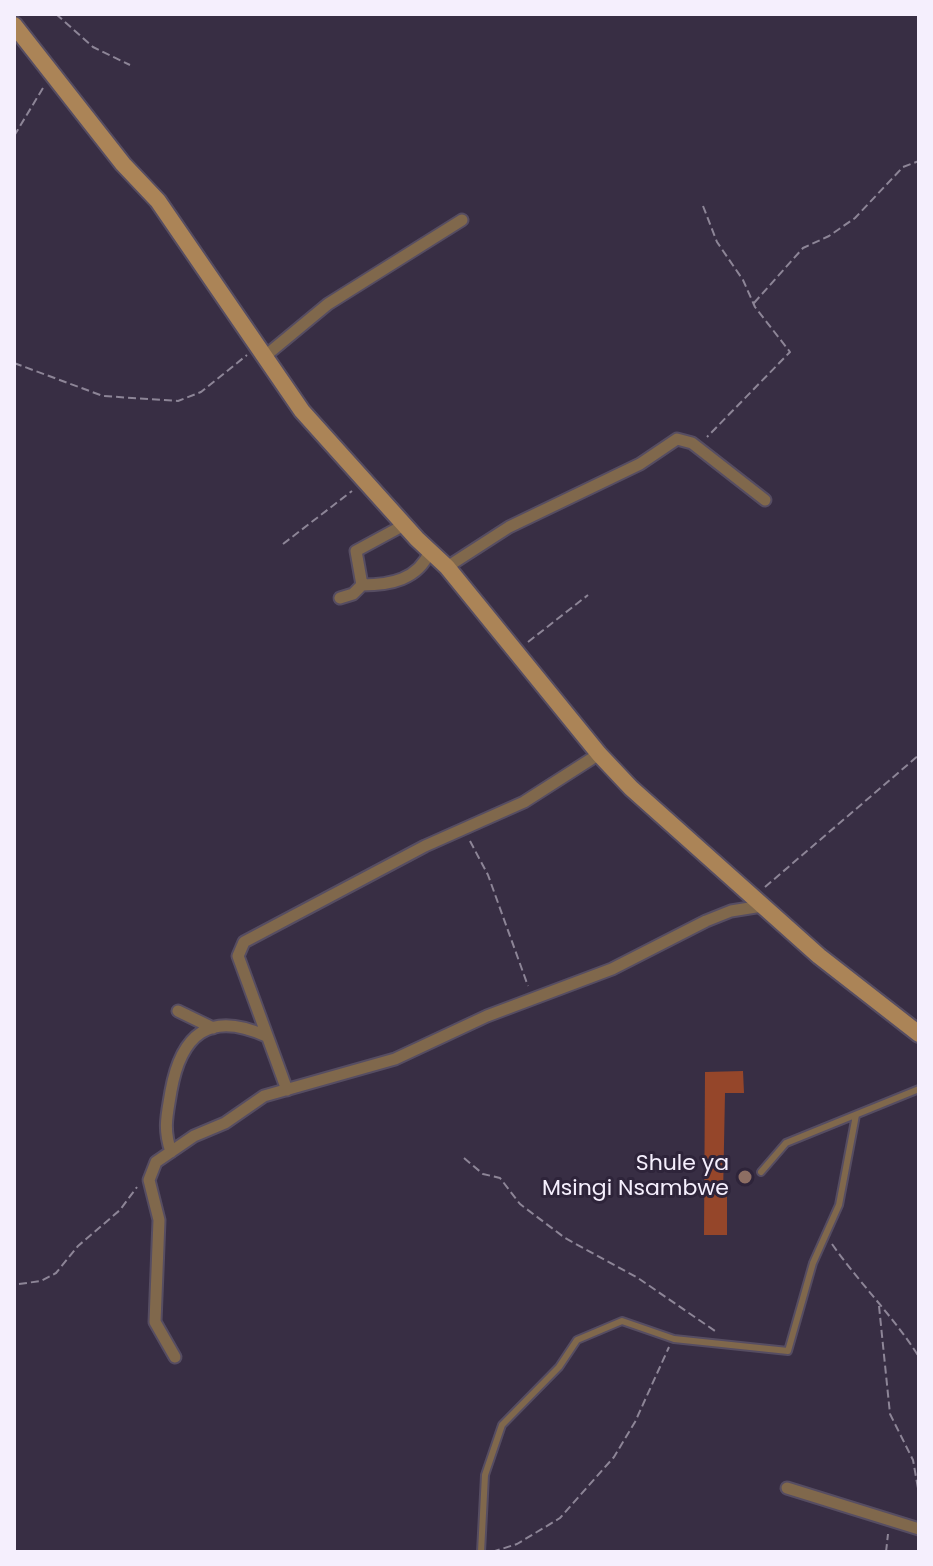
<!DOCTYPE html>
<style>
body{margin:0}
#map{position:relative;width:933px;height:1566px;overflow:hidden;background:#382e44;font-family:Poppins,sans-serif}
canvas{display:block}
.frame{position:absolute;inset:0;border:16px solid #f5effd;pointer-events:none}
</style>
<div id="map">
<canvas width="933" height="1566"></canvas>
<div class="frame"></div>
</div>
<script>
const g = document.querySelector('canvas').getContext('2d');
g.lineJoin = 'round';
function fillPath(path, color) { g.fillStyle = color; g.fill(path, 'evenodd'); }
function trace(path, color, width, dash) { g.strokeStyle = color; g.lineWidth = width; g.lineCap = dash ? 'butt' : 'round'; g.setLineDash(dash || []); g.stroke(path); }
function drawText(font, color, halo, rows, align = 'center') {
  g.font = font + ' Poppins,sans-serif'; g.lineWidth = 6; g.setLineDash([]); g.textBaseline = 'middle'; g.strokeStyle = halo; g.fillStyle = color; for (const [text, x, y, turn = 0] of rows) {
    g.save(); g.translate(x, y); g.rotate((+turn || 0) * Math.PI / 180); g.textAlign = isNaN(turn) ? turn : align; if (halo) g.strokeText(text, 0, 0); g.fillText(text, 0, 0); g.restore();
  }
}
fillPath(new Path2D(`
 M743,1071l1,22h-19l-2,103h4v39h-23l1,-163z`), '#95462a');
const lane = new Path2D(`
 M761,1172l25,-29 133,-54
 M481,1552l4,-77 17,-50 57,-58 18,-27 45,-19 52,18 114,12 25,-88 26,-58 17,-90`);
const street = new Path2D(`
 M264,357l64,-53 134,-84
 M447,567l62,-40 131,-63 37,-25 15,4 73,57
 M362,585c28,0 56,-5 68,-34
 M340,598l13,-4 9,-9 -6,-34 48,-26
 M178,1011l35,17
 M287,1090l-49,-134 6,-14 181,-96 99,-44 75,-48
 M171,1152c-8,-24 -4,-36 0,-61 10,-56 38,-81 95,-55
 M175,1357l-20,-35 4,-102 -10,-40 7,-18 38,-26 31,-13 39,-27 131,-37 92,-43 125,-47 94,-48 25,-10 31,-5
 M787,1488l132,41`);
const secondary = new Path2D(`
 M14,25l109,139 35,37 144,210 115,128 30,28 152,187 32,34 188,168 100,78`);
trace(lane, '#564d62', 10);
trace(street, '#564d62', 15);
trace(secondary, '#564d62', 20);
trace(new Path2D(`
 M56,14l37,33 37,18
 M14,136l29,-48
 M703,206l14,36 26,38 12,27 35,45 -83,85
 M754,303l49,-55 26,-12 26,-18 48,-51 16,-6
 M14,363l89,33 75,5 23,-9 46,-37
 M283,544l69,-53
 M528,642l60,-47
 M470,841l18,34 40,111
 M765,887l154,-132
 M464,1158l19,16 17,4 20,26 45,34 73,40 80,55
 M832,1244c28,40 62,73 87,113
 M19,1284l22,-3 15,-8 22,-27 42,-36 17,-23
 M879,1306l11,108 23,46 6,34
 M492,1552l25,-8 43,-26 54,-61 21,-35 34,-75
 M886,1552l2,-18`), '#8d8597', 2, [8, 4]);
trace(lane, '#80684c', 6);
trace(street, '#80684c', 11);
trace(secondary, '#ab8457', 16);
for (const [x, y, r, color] of [
 [745,1177,8,"#8d6e63"]
]) { const dot = new Path2D(); dot.arc(x, y, r, 0, 2 * Math.PI); g.fillStyle = color; g.fill(dot); trace(dot, '#2e243a', 3); }
drawText('22px', '#f5effd', '#2e243a', [
 ["Shule ya",729,1164],
 ["Msingi Nsambwe",729,1189]
], 'right');
</script>
